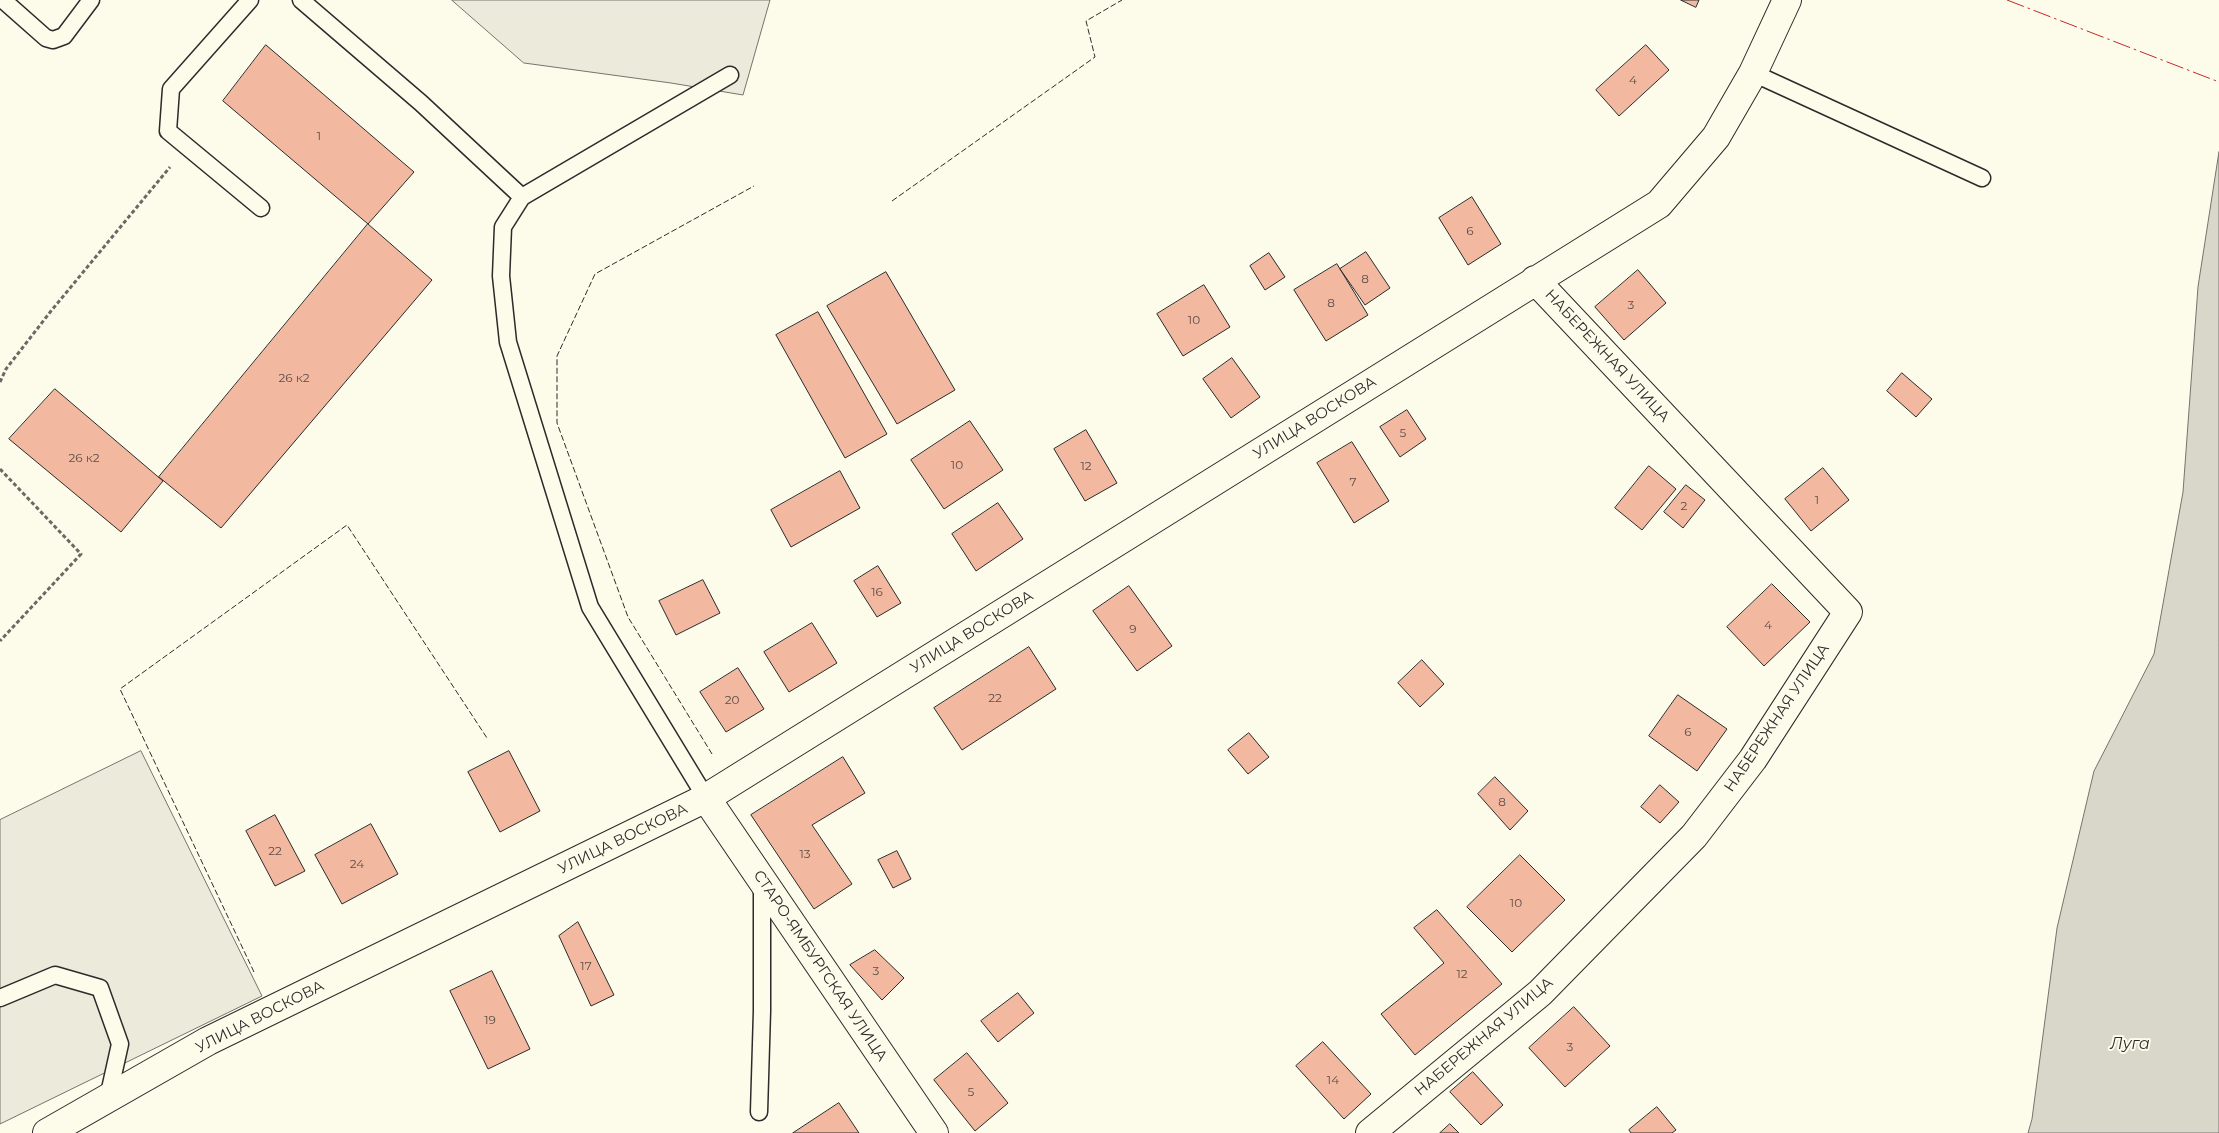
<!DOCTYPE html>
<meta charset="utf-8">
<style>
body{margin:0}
canvas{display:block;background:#fdfbea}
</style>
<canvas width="2219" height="1133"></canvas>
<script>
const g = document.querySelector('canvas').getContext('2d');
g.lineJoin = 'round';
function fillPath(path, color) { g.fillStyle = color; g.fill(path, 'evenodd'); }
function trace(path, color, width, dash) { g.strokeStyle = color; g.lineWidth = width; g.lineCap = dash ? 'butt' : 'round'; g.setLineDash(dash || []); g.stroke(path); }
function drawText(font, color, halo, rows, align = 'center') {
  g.font = font + ' Montserrat,sans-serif'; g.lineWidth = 4; g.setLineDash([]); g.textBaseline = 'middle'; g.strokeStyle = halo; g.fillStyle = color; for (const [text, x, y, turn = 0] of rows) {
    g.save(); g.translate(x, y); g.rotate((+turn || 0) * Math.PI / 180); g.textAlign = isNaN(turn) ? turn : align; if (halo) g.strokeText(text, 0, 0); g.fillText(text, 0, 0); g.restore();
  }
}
const parking = new Path2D(`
 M452,0h318l-27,95 -72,-12 -147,-20z
 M141,751l121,245 -262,128v-304z`);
fillPath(parking, '#eceadb');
trace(parking, '#74746e', 1);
const water = new Path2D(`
 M2219,152v981h-191l4,-14 25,-191 37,-157 60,-117 29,-162 15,-205z`);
fillPath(water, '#d8d7c9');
trace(water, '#74746e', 1);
const building = new Path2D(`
 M1681,0h18l-3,7z
 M266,45l148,127 -46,52 -145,-123z
 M1646,45l23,25 -50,46 -23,-26z
 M1472,197l29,47 -33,21 -29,-47z
 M368,224l64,56 -211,248 -62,-51z
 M1366,252l24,36 -25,17 -25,-36z
 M1269,253l16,24 -20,13 -15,-24z
 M1337,264l31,51 -42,26 -32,-51z
 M1638,270l28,33 -42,37 -29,-33z
 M886,272l69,118 -58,34 -70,-118z
 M1204,285l26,42 -47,29 -26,-42z
 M818,312l69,122 -42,24 -69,-123z
 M1232,358l28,39 -29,21 -28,-39z
 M1902,373l30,26 -16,18 -29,-26z
 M55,389l108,92 -42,51 -112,-93z
 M1407,410l19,29 -26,18 -20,-30z
 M970,421l33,49 -59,39 -33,-49z
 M1086,430l31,53 -32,18 -31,-52z
 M1352,442l37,59 -35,22 -37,-60z
 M1649,466l27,23 -34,41 -27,-22z
 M1823,468l26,32 -38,31 -26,-32z
 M840,471l20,37 -69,39 -20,-37z
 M1686,485l19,15 -22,28 -19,-16z
 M998,503l25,36 -47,32 -24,-37z
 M878,566l23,37 -24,14 -23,-36z
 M703,580l17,33 -44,22 -17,-34z
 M1772,584l38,38 -46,44 -37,-39z
 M1129,586l43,60 -35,25 -44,-60z
 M812,623l25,40 -48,29 -25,-40z
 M1029,647l27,42 -94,61 -28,-42z
 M1422,660l22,24 -24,23 -22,-24z
 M738,668l26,41 -38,23 -26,-40z
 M1678,695l49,34 -30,42 -48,-35z
 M1249,733l20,24 -21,17 -20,-24z
 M509,751l31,60 -40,21 -32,-60z
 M843,757l22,36 -53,32 40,59 -38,25 -63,-94z
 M1495,777l33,34 -18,19 -32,-36z
 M1660,785l19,17 -19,21 -19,-16z
 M275,815l30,56 -30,15 -29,-55z
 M371,824l27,50 -56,30 -27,-49z
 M897,851l14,28 -18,9 -15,-28z
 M1520,855l45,45 -53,52 -45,-45z
 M1437,910l65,74 -87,71 -34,-41 63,-51 -30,-35z
 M578,922l36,73 -23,11 -32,-70z
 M875,950l29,28 -22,22 -32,-35z
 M492,971l38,78 -42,20 -38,-78z
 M1018,993l16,20 -36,29 -17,-21z
 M1574,1007l36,39 -45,41 -36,-39z
 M1323,1042l48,52 -27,25 -48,-53z
 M967,1053l41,50 -33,28 -41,-51z
 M1473,1072l30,33 -22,20 -31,-33z
 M839,1103l20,30h-66z
 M1657,1107l19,23 -4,3h-41l-2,-3z
 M1450,1124l9,9h-19z`);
fillPath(building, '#f2b8a0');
trace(building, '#2b2b2b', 1);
const service = new Path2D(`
 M3,0l43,38 7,2 11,-4 27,-36
 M250,0l-79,89 -3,42 93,77
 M301,0l120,103 101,94 208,-122
 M1753,73l229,105
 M522,197l-19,30 -2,49 7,66 82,265 116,191
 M0,998l55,-23 45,13 20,56 -12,54
 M759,1112l3,-101v-128`);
const minor = new Path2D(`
 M706,798l228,335
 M47,1133l161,-92 498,-243 953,-594 57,-67 37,-64 34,-73
 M1370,1133l170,-140 154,-157 59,-77 95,-147 -313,-332`);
trace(service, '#2b2b2b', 19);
trace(minor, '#2b2b2b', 30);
trace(new Path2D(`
 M0,382l6,-13 45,-58 119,-144
 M0,469l81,85 -81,87`), '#6a6964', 3, [4, 2.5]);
trace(service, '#fdfbea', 16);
trace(minor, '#fdfbea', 28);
trace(new Path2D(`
 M892,201l203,-144 -9,-36 36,-21
 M712,754l-84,-137 -71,-194v-67l38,-82 159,-88
 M254,972l-134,-283 227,-164 140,213`), '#2b2b2b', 1, [6, 2.5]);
trace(new Path2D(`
 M2007,0l212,82`), '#c62828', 1, [18, 4, 2.5, 4]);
drawText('12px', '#5d4e48', null, [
 ["4",1633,80],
 ["1",319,136],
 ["6",1470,231],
 ["8",1365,279],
 ["8",1331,303],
 ["3",1631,305],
 ["10",1194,320],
 ["26 к2",294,378],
 ["5",1403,433],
 ["26 к2",84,458],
 ["10",957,465],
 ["12",1086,466],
 ["7",1353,482],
 ["1",1817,500],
 ["2",1684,506],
 ["16",877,592],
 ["4",1768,625],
 ["9",1133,629],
 ["22",995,698],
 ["20",732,700],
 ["6",1688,732],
 ["8",1502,802],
 ["22",275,851],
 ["13",805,854],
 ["24",357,864],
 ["10",1516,903],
 ["17",586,966],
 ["3",876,971],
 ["12",1462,974],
 ["19",490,1020],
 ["3",1570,1047],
 ["14",1333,1080],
 ["5",971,1092]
]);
drawText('15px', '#2b2b2b', '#fdfbea', [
 ["НАБЕРЕЖНАЯ УЛИЦА",1607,356,47],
 ["УЛИЦА ВОСКОВА",1315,418,-32],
 ["УЛИЦА ВОСКОВА",972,632,-32],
 ["НАБЕРЕЖНАЯ УЛИЦА",1777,718,-56],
 ["УЛИЦА ВОСКОВА",623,839,-26],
 ["СТАРО-ЯМБУРГСКАЯ УЛИЦА",820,966,56],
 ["УЛИЦА ВОСКОВА",260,1017,-27],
 ["НАБЕРЕЖНАЯ УЛИЦА",1484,1037,-40]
]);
drawText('italic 16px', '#2b2b2b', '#fdfbea', [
 ["Луга",2130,1044]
]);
</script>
